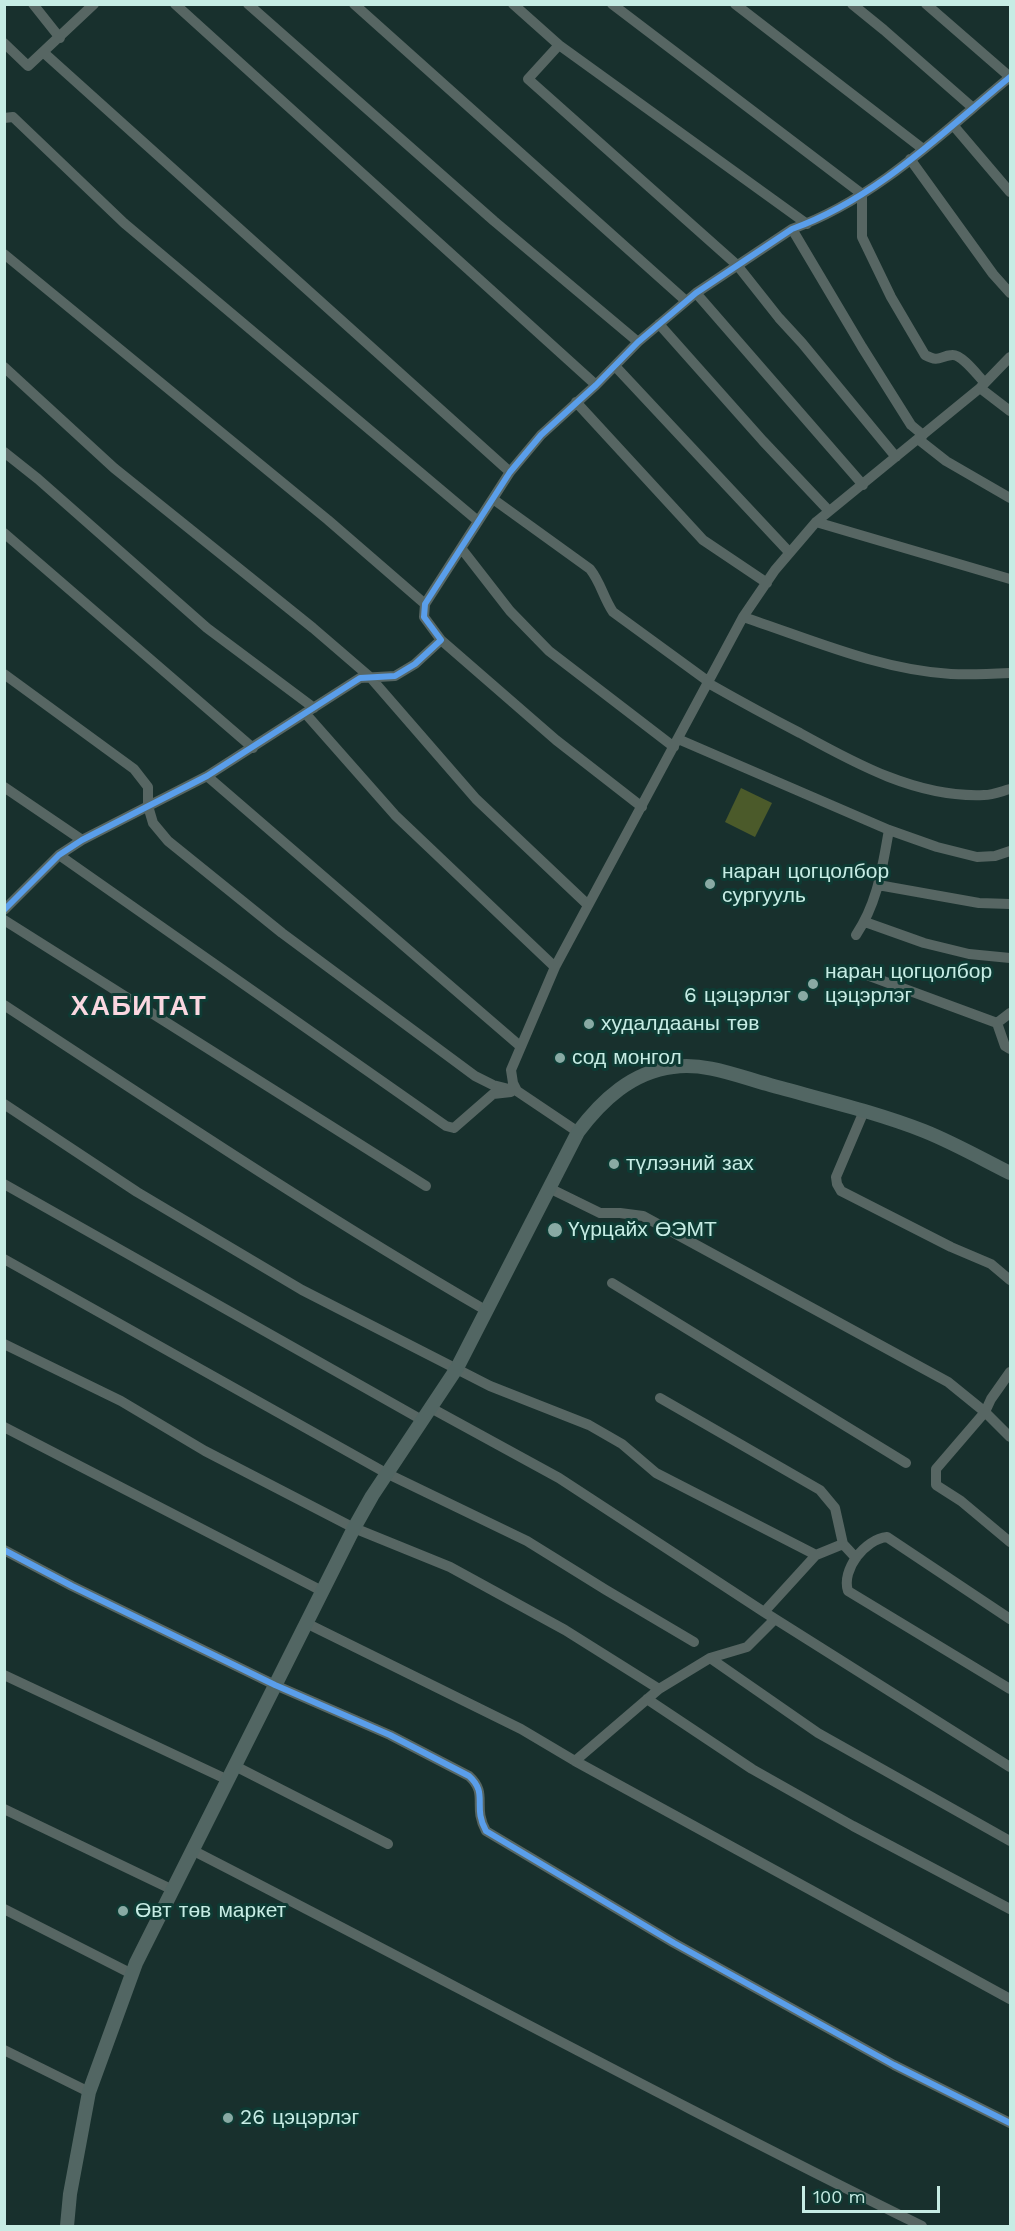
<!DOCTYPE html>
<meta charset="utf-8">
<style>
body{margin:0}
#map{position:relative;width:1015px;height:2231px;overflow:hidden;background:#18302d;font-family:"Work Sans",sans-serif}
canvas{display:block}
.frame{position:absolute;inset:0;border:6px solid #c6ece4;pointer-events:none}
.scale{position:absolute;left:802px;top:2186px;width:138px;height:27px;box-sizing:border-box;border:3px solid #c6ece4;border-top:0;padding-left:8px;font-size:18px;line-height:21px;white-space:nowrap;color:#c6ece4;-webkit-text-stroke:4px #0e3b34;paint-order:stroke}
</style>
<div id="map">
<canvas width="1015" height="2231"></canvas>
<div class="frame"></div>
<div class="scale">100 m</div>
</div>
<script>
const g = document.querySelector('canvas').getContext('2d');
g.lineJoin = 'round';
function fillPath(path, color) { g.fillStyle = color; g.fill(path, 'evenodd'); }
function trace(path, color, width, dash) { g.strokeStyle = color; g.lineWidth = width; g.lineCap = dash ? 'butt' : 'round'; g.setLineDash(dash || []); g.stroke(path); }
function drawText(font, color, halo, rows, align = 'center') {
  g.font = font + ' "Work Sans",sans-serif'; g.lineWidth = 6; g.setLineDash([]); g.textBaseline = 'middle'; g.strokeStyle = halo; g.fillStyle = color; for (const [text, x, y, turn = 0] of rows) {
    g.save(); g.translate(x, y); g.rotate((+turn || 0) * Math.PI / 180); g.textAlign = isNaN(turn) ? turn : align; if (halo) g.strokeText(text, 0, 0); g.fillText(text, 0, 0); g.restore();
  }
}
fillPath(new Path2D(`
 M741,788l31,15 -17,34 -30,-15z`), '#4b5a2a');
trace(new Path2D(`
 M33,4l27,34
 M175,4l421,381
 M248,4l246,217 144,121
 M354,4l332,297
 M513,4l46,41 248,179
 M612,4l250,190v43l29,60 34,58c15,8 14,1 27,0 10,-1 26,21 33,28
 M735,4l188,145
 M852,4l32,26 89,78
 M926,4l84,73
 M4,43l24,23 66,-62
 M559,45l-31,34 209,186 42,53 23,25 94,114
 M43,52l467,420
 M4,118l9,-1 111,106 354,298
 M953,125l57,67
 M910,159l83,115 17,19
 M792,229l70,118 49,78 12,10
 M4,254l324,266 97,84
 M696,293l167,192
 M659,324l104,117 66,70
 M615,366l174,186
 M4,367l110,101 199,160 57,49 106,122 112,106
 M980,388l30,23
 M576,402l127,138 64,43
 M918,439l28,22 64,37
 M4,452l34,27 169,149 107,80
 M493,499l97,70c11,14 13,28 23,43l96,70
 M816,522l194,57
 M4,533l249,215
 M461,548l49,63 39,40 125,96
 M743,617c67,22 137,53 208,57 20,1 40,0 59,-1
 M441,640l115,100 86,67
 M4,674l130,95 14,18v19l5,17 15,18 114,92 193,143 18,9 24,6
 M708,683c30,17 61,34 92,50 56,31 118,65 184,62 9,0 18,-4 26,-6
 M305,713l90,102 160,152
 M678,739l211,91 48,17 40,10 18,-1 15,-5
 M207,776l313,270
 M4,787l78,53
 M59,855l387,271 8,2 39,-34 18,-2
 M878,885l101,18 31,1
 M4,910l55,-55 23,-15 125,-64 153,-98 35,-2 20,-12 26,-24 -17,-23 1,-13 85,-132 31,-37 55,-50 42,-43 58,-49 96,-64c84,-30 151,-97 218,-152
 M4,920l422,266
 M865,922l59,21 45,11 41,4
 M856,935c22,-33 26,-67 33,-105
 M856,971l141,52
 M4,1005c160,105 319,211 483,306
 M997,1023l8,23 5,3
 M997,1023l13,-10
 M4,1104l133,88 165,98 188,96 99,39 33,19 34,29 160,82
 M864,1111l-28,66 1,7 4,7 110,56 40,17 19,16
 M578,1132l-61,-41 -4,-8 -2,-13 44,-103 188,-350 32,-47 41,-48 164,-134 30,-31
 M4,1184l418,236
 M549,1188l51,25h20l23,3 305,166 37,30 25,25
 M4,1259l382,214 141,68 79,49 88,52
 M612,1283l294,180
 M4,1344l117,57 84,50 149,77 96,39 115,63 94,59
 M1010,1372l-19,27 -6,13 -49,57v16l25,16 49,41
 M660,1398l160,92 15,18 8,36
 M431,1408l128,70 205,134 246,155
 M4,1427l318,164
 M4,1550l68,36 203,99 115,50 79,41c20,18 3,30 17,55l188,112 220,122 116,58
 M764,1612l52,-57 27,-11 13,14
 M1010,1619l-123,-82c-22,2 -46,33 -39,54l162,98
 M306,1623l215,106 54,32 84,-72 51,-31 37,-11 28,-28
 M710,1658l108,75 192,108
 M4,1675l224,105
 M647,1699l105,70 101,57 157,83
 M575,1761l435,238
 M235,1766l153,78
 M4,1809l169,81
 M192,1850c244,125 484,255 730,376
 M4,1909l128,65
 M4,2050l85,42`), '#576663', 10);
trace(new Path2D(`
 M67,2226l3,-32 19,-102 47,-129 218,-435 18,-32 85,-128 121,-236c24,-32 54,-60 95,-65 31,-5 65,9 94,17 52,15 106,27 157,47 30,12 58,28 86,42`), '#526663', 14);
trace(new Path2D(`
 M4,910l55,-55 23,-15 125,-64 153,-98 35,-2 20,-12 26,-24 -17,-23 1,-13 85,-132 31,-37 55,-50 42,-43 58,-49 96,-64c84,-30 151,-97 218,-152
 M4,1550l68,36 203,99 115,50 79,41c20,18 3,30 17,55l188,112 220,122 116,58`), '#5a9eea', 6);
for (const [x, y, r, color] of [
 [710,884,6,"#89aaa4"],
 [813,984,6,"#89aaa4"],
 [803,996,6,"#89aaa4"],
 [589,1024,6,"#89aaa4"],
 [560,1058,6,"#89aaa4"],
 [614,1164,6,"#89aaa4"],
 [555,1230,8,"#89aaa4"],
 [123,1911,6,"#89aaa4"],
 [228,2118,6,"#89aaa4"]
]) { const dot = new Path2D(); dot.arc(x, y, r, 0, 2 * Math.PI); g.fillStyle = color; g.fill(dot); trace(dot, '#0e3b34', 2); }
drawText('21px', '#c6ece4', '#0e3b34', [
 ["наран цогцолбор",722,872],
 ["сургууль",722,896],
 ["наран цогцолбор",825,972],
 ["цэцэрлэг",825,996],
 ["6 цэцэрлэг",791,996,"right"],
 ["худалдааны төв",601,1024],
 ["сод монгол",572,1058],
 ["түлээний зах",626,1164],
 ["Үүрцайх ӨЭМТ",568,1230],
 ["Өвт төв маркет",135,1911],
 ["26 цэцэрлэг",240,2118]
], 'left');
g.letterSpacing = '1.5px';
drawText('bold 27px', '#fad7e0', '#0e3b34', [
 ["ХАБИТАТ",139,1007]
]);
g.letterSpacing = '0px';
</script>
